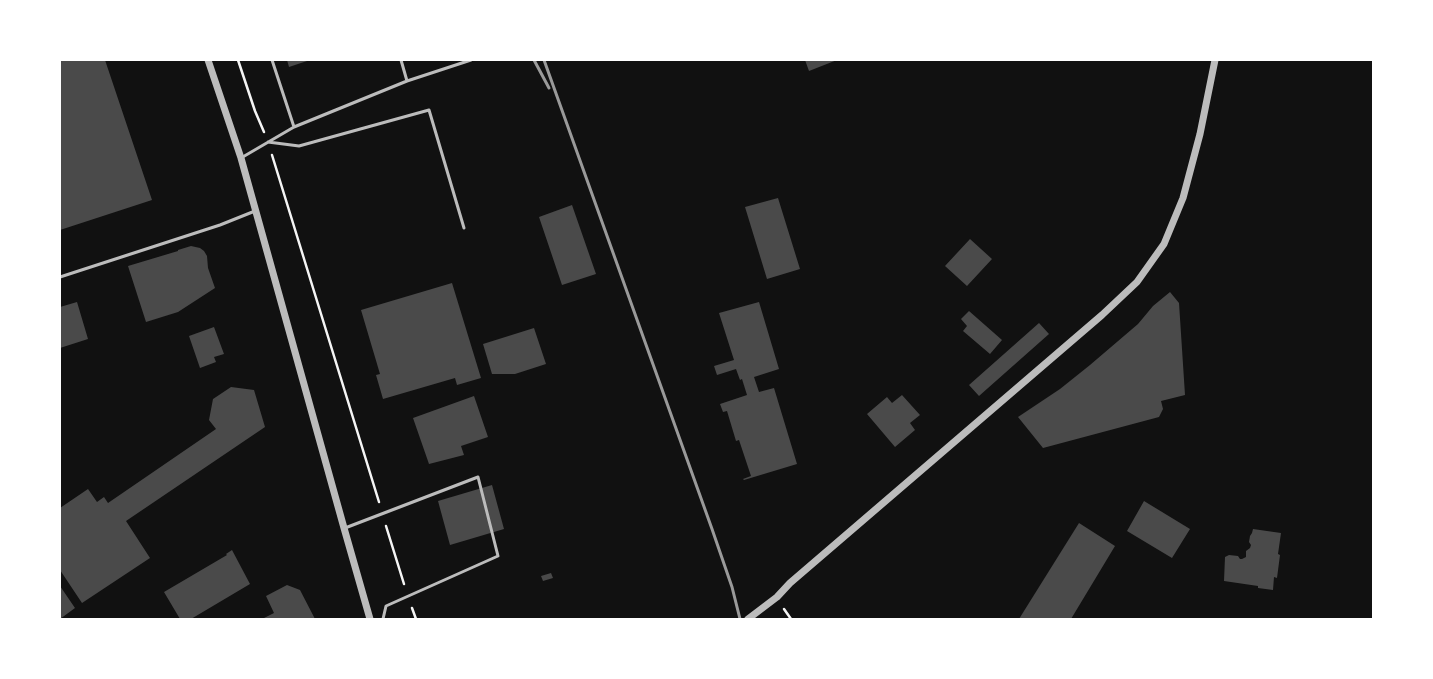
<!DOCTYPE html>
<style>
body{margin:0}
#map{position:relative;width:1433px;height:679px;overflow:hidden;background:#111;font-family:"PT Serif",serif}
canvas{display:block}
.frame{position:absolute;inset:0;border:61px solid #fff;pointer-events:none}
</style>
<div id="map">
<canvas width="1433" height="679"></canvas>
<div class="frame"></div>
</div>
<script>
const g = document.querySelector('canvas').getContext('2d');
g.lineJoin = 'round';
function fillPath(path, color) { g.fillStyle = color; g.fill(path, 'evenodd'); }
function trace(path, color, width, dash) { g.strokeStyle = color; g.lineWidth = width; g.lineCap = dash ? 'butt' : 'round'; g.setLineDash(dash || []); g.stroke(path); }
fillPath(new Path2D(`
 M60,60h45l47,140 -92,30z
 M287,60h23l-21,7z
 M805,60h32l-28,11z
 M778,198l22,71 -33,10 -22,-72z
 M572,205l24,69 -34,11 -23,-68z
 M970,239l22,20 -25,27 -22,-20z
 M191,246l9,2 4,3 3,5 1,12 7,20 -37,24 -32,10 -18,-56 50,-15v-1z
 M452,283l29,95 -24,7 -2,-7 -72,21 -7,-24 4,-1 -19,-64z
 M1170,292l9,11 6,92 -24,6 2,8 -4,8 -116,31 -25,-31 42,-28 30,-24 48,-41 15,-18z
 M77,302l11,37 -28,9v-41z
 M759,302l20,67 -25,8 5,15 15,-4 23,76 -53,16 -1,-1 8,-3 -12,-36 -3,1 -9,-30 -4,1 -3,-8 27,-9 -5,-16 -2,1 -4,-11 -19,6 -3,-9 20,-6 -15,-47z
 M969,311l33,29 -12,14 -27,-23 4,-5 -6,-7z
 M1039,323l10,11 -70,62 -10,-11z
 M214,327l10,27 -10,3 2,5 -16,6 -11,-32z
 M534,328l12,36 -31,10h-23l-9,-30z
 M231,387l23,3 11,37 -139,94 24,37 -68,45 -22,-33v-62l28,-19 9,13 7,-5 4,6 108,-74 -7,-9 4,-21z
 M902,395l18,20 -10,8 5,7 -20,17 -28,-33 20,-17 5,6z
 M474,396l14,41 -27,9 3,9 -35,9 -16,-46z
 M492,485l12,44 -54,16 -12,-44z
 M1144,501l46,28 -18,29 -45,-27z
 M1079,523l36,23 -44,73h-52z
 M1253,529l28,4 -3,21 2,1 -3,23 -3,-1 -1,13 -15,-2v-2l-34,-5 1,-24 4,-2 9,1 2,3h2l4,-2v-6l4,-3 1,-3 -2,-3 1,-6 2,-3z
 M232,550l18,34 -59,35h-11l-16,-27 63,-37 -1,-1z
 M551,573l2,5 -10,3 -2,-5z
 M287,585l13,5 15,29h-53l12,-6 -8,-17z
 M60,586l15,22 -15,11z`), '#4a4a4a');
trace(new Path2D(`
 M238,60l17,51 9,21
 M272,155l107,347
 M386,526l18,58
 M412,608l4,11
 M784,609l7,10`), '#f5f5f5', 2.5);
trace(new Path2D(`
 M401,60l6,21
 M294,127l113,-46 64,-21
 M268,142l31,4 130,-36 35,118
 M241,158l53,-31 -22,-67
 M60,277l160,-52 35,-14
 M345,528l133,-51 20,79 -112,50 -3,13`), '#bcbcbc', 3);
trace(new Path2D(`
 M208,60l33,98 103,370 26,91
 M748,619l29,-22 13,-14 312,-268 35,-33 27,-38 19,-46 17,-64 15,-74`), '#bcbcbc', 7);
trace(new Path2D(`
 M534,60l15,28
 M544,60l168,469 20,58 8,32`), '#9a9a9a', 3);
</script>
